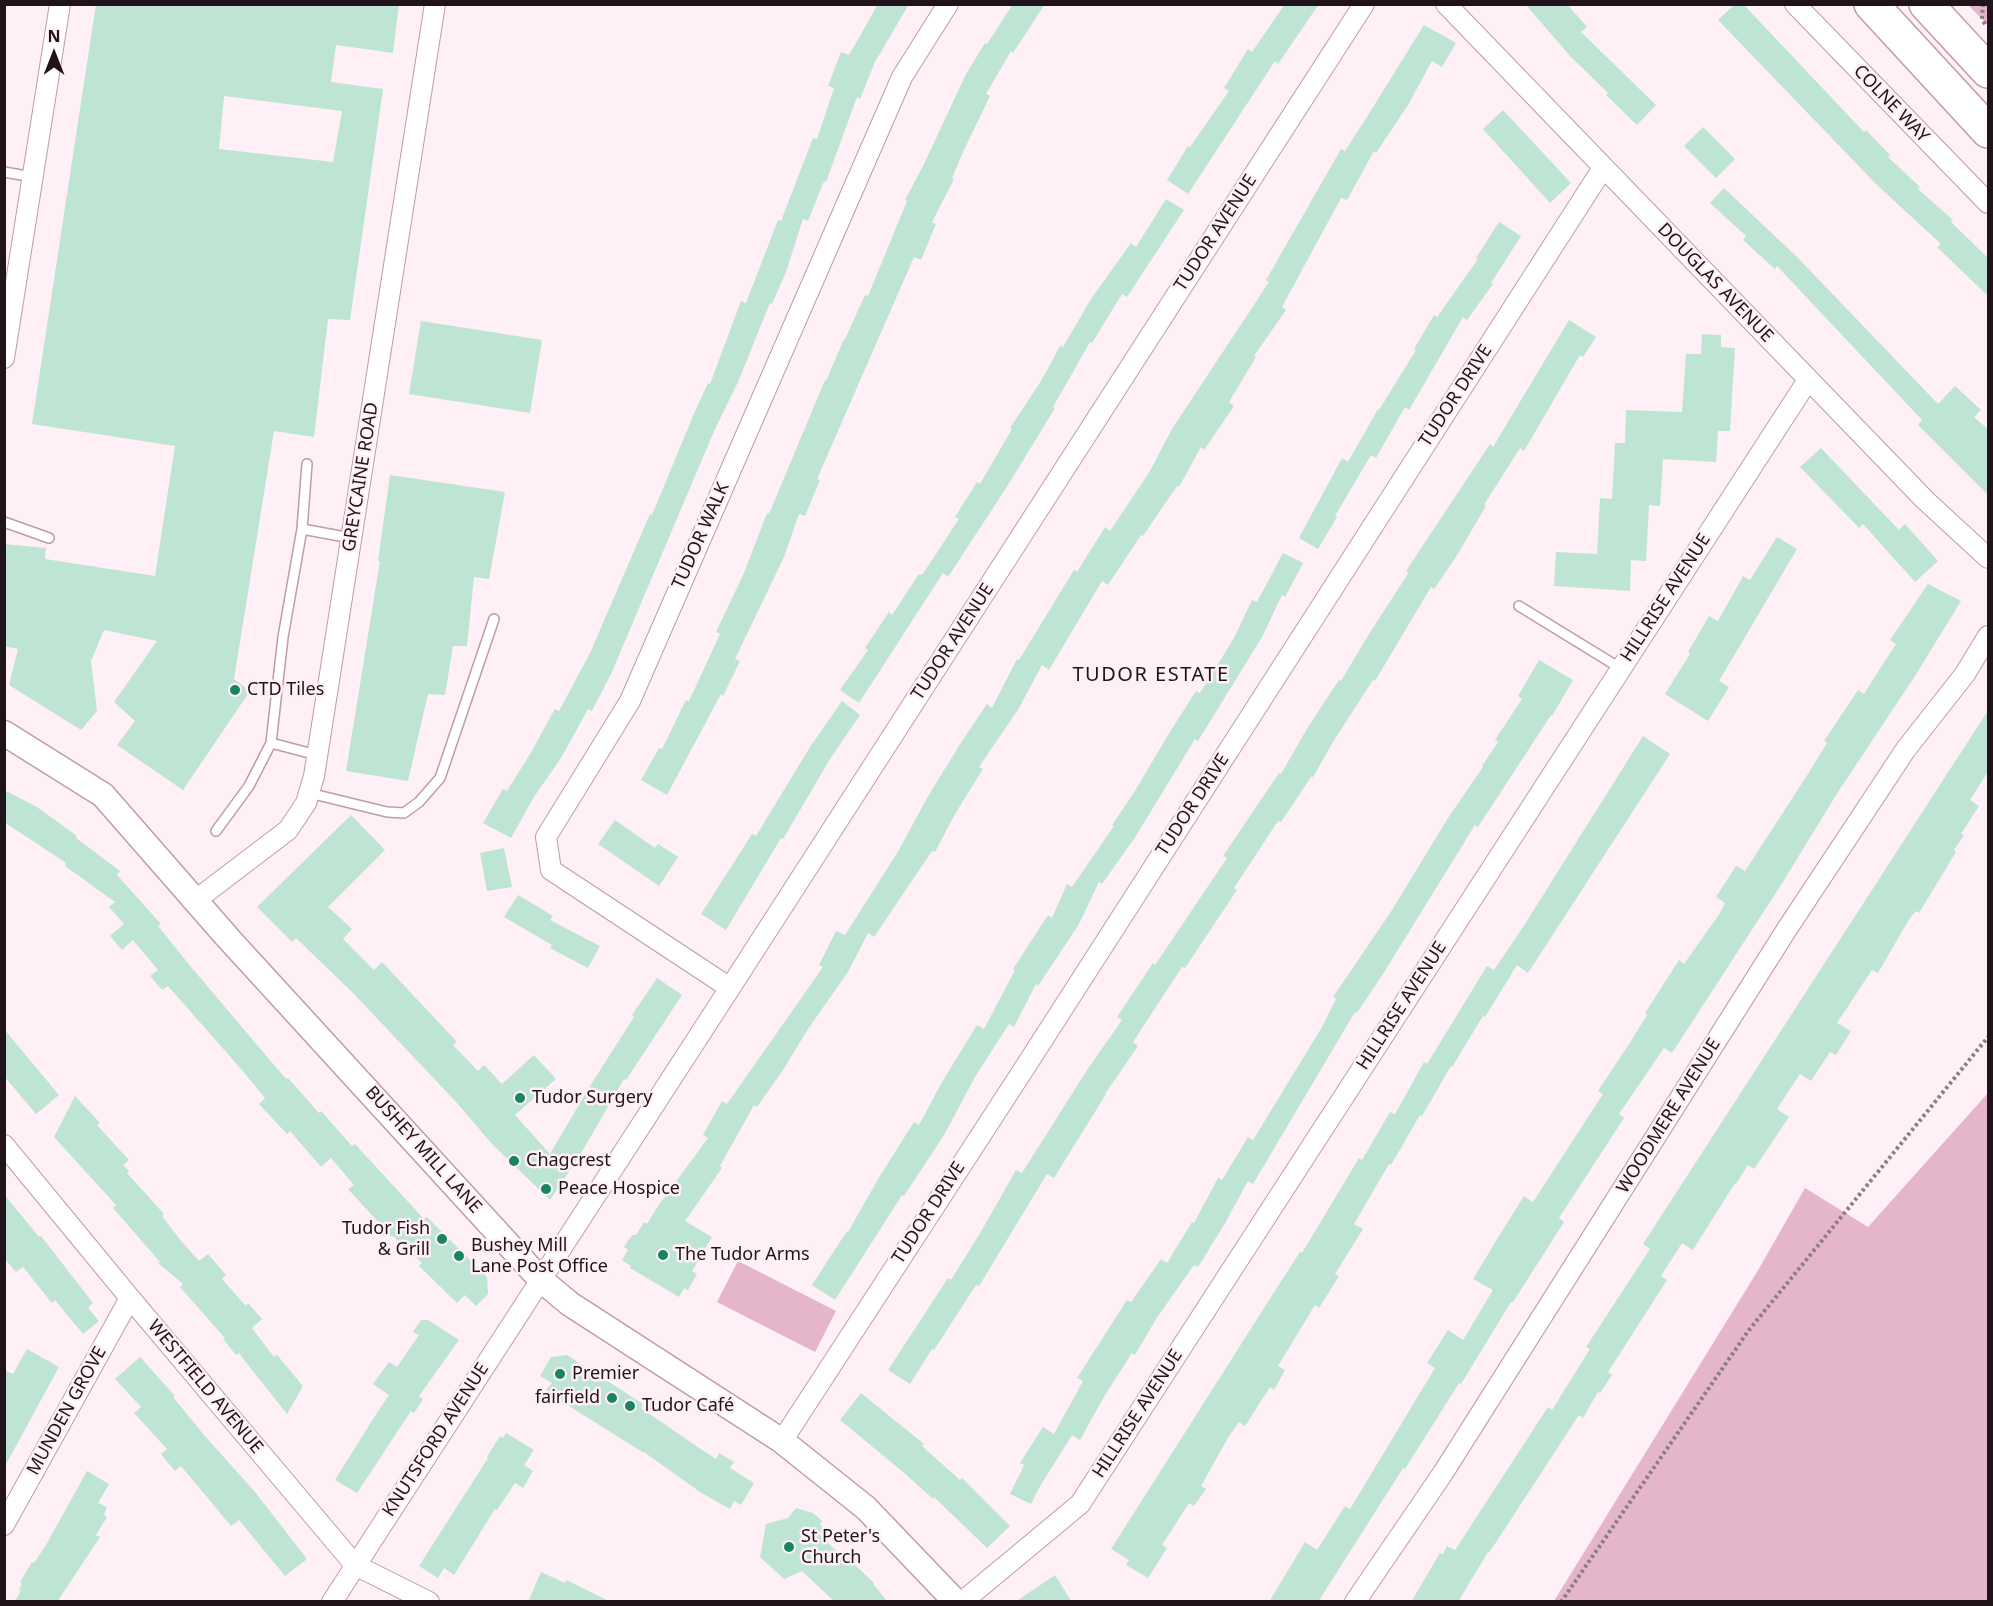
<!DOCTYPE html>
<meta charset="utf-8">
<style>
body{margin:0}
#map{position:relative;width:1993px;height:1606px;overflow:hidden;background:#ffeff6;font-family:"Noto Sans",sans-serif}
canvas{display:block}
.frame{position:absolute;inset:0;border:6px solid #201319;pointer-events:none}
.north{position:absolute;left:24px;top:24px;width:60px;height:60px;-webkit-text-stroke:4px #ffeff6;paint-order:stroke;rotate:0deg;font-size:16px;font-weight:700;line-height:24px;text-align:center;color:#201319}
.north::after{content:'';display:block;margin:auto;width:21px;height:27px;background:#201319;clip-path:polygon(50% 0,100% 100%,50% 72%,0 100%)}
</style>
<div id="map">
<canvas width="1993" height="1606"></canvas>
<div class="frame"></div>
<div class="north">N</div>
</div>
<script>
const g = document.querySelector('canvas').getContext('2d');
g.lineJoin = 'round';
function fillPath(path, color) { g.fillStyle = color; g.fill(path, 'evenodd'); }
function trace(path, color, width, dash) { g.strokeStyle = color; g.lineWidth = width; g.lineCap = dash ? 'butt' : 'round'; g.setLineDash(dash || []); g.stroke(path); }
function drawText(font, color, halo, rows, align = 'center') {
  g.font = font + ' "Noto Sans",sans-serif'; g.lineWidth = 5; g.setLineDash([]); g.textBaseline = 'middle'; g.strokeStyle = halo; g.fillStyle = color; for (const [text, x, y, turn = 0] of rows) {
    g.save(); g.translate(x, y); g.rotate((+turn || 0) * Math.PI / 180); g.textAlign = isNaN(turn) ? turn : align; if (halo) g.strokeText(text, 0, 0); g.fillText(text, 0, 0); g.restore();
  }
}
fillPath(new Path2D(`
 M1968,5h20v20z
 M1988,1093v508h-434l203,-329 48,-84 63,39z
 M738,1261l98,50 -21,41 -98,-50z`), '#e5b5ca');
fillPath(new Path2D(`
 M96,4h303l-6,49 -57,-8 -5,37 52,7 -33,231 -22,-1 -14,118 -40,-6 -40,248 16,12 -67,99 -66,-45 18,-24 -21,-19 43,-61 -53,-11 -13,31 6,50 -16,19 -72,-45 9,-36 -14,-3v-102l42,4 -1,11 110,17 20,-130 -143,-22zM224,96l118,15 -9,51 -114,-13z
 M878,4h31l-34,58 -15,37 -3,-2 -31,85 -2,-1 -16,40 -5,-2 -17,53 -14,32 -2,-1 -32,79 -23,47 -104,245 -19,37 -4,-2 -27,49 -27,39 -23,41 -28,-15 20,-34 4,2 23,-37 25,-45 4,2 31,-58 60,-139 2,1 44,-106 12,-26 2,1 31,-83 5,2 32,-83 3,1 32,-83 4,1 17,-51 -6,-2 13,-34 8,3z
 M1013,4h32l-32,49 -2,-2 -25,43 4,2 -27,56 -11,26 2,1 -22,43 4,2 -15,36 -7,-3 -97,222 3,1 -15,36 -6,-2 -15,43 -49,102 5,2 -17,35 -2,-2 -54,101 -26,-15 18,-32 3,1 24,-49 3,1 31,-67 -4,-2 28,-59 23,-60 2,1 56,-134 1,1 18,-42h1l20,-44 3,1 39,-95 -2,-1 19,-36 42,-90 19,-31 2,1z
 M1285,4h34l-41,60 -3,-3 -87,133 -21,-14 21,-34 2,1 39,-56 -5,-3 24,-39 4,3z
 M1525,4h42l20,23 -6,5 75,73 -19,20 -31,-30 2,-2 -37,-36z
 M1735,4h8l121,128 2,-2 24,25 -2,2 32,30 -2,2 35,31 -2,2 38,37v38l-52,-50 4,-3 -64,-59 -159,-165z
 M1424,25l32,18 -14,24 -10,-6 -24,44 -32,48 -2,-2 -27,49 -6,-2 -59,109 4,3 -32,46 2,1 -27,45 5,4 -30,44 -3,-3 -22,40 -2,-1 -34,50 -2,-1 -33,50 -6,-4 -53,89 -7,-5 -23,43 -40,59 4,2 -28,45 -20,38 -3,-1 -58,86 -6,-4 -20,39 -40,57 -25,41 -26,37 -3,-2 -34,61 2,2 -37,53 27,16 -20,34 5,3 -9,16 -4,-2 -5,9 -49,-29 1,-2 -9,-6 6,-10 -4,-3 8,-12h4l8,-13 3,2 11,-18 50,-68 -5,-3 19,-34 5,3 96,-137 -4,-2 17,-34 9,4 54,-85 28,-52 35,-57 25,-37 5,4 25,-49 2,1 55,-90 3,2 28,-45 5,4 40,-60 22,-42 97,-147 -3,-2 75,-131 4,2 20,-31z
 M1503,110l68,73 -21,20 -67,-74z
 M1703,127l32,32 -19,19 -32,-32z
 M1724,188l74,70 140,146 17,-18 26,24 -7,7 15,13v66l-71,-71 4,-5 -145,-154 -2,3 -32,-29 3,-4 -36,-33z
 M1166,199l18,11 -57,87 -5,-3 -30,49 -2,-1 -37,65 2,1 -47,77 -60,92 -5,-4 -84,130 -19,-13 28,-40 -3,-2 24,-36 3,3 27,-41 3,1 37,-56 -4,-2 22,-35 3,2 32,-55 -2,-1 31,-47 19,-35 3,1 28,-48 40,-56 5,4z
 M1499,222l22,14 -30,47 2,1 -26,36 -4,-3 -54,93 -4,-3 -29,51 -5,-3 -36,61 2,1 -19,32 -19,-11 43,-80 6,4 30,-53 1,1 37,-60 -2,-1 20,-34 3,2 41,-58 -2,-1z
 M1569,320l27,17 -13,20 -3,-2 -56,96 -4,-3 -36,57 2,1 -30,51 -22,32 -3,-2 -56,94 -2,-1 -40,62 -20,35h-2l-30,45 -3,-1 -44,67 3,2 -52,78 -3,-1 -49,75 5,4 -33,48h1l-52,84 -7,-4 -68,112 -3,-1 -42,65 -2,-1 -22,35 -22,-14 60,-92 3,2 31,-50 34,-60 6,3 65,-103 35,-50 -5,-3 36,-54 2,2 72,-107 -4,-2 56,-83 2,1 27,-47 31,-47 2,1 28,-47 40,-62 -3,-1 84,-127 3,3z
 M421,321l121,19 -12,73 -121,-19z
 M1702,334l19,1v12l14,1 -5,83h-12l-2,31 -53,-3 -3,47 -11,-1 -3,56 -15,-1 -1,31 -76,-5 2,-34 41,2 3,-56 12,1 3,-56h10l1,-33 56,2 4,-58h15z
 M1821,448l78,82 6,-6 33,37 -23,21 -52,-58 -4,4 -59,-61z
 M390,475l115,17 -16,87 -15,-2 -7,69h-14l-8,49 -17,-1 -20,87 -62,-10 34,-210h-2z
 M1777,537l20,12 -78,132 10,6 -21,34 -43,-27 25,-40 -2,-2 21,-36 9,5 25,-45 7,4z
 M1283,553l20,10 -18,34 -3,-2 -20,42 -64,104 -3,-2 -61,100 -32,45 -3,-2 -20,42 -41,62 -2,-2 -22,43 -5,-3 -34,53 -31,58 -40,61 -2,-1 -67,105 -23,-15 35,-54 1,1 30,-53 36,-57 5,3 23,-43 35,-57 7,4 31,-59 -2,-1 35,-54 4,3 15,-34 5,3 42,-61 -2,-1 23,-34 33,-56 28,-44 4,2 34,-55 18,-38 5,2z
 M1928,584l33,17 -46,75 -77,116 -57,93 -109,168 -8,-5 -45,66 5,4 -65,100 5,4 -51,80h-2l-50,82 -2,-1 -54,86 -2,-1 -85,134h-49l36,-60 12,8 28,-44 5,3 85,-141 -8,-5 21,-33 15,10 30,-50 -20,-11 26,-43 25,-40 9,6 70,-108 -5,-3 33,-50 16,-26 -2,-2 34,-53 5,4 36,-51 5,-10 -9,-6 7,-11 13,-20 9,5 63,-97 19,-31 -3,-2 34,-51 6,4 17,-27 15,-23 -6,-4z
 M1539,660l34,20 -21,36 -1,-1 -73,112 -3,-2 -92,149 -26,39 -2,-1 -102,172 -5,-3 -24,44 -26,42 -4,-2 -38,54 -21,36 -3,-2 -27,42 -25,45 -8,-5 -33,53 -8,16 -21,-10 14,-29 -4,-2 23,-36 11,7 29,-53 -6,-3 50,-78 4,2 30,-43 6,4 25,-41 2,1 24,-45 4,2 26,-43 5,3 69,-113 14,-28 -3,-2 59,-87 56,-92 35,-51 -1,-1 16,-24 -3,-2 27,-41 -4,-3z
 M842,701l18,14 -30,44 -47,80 -2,-1 -55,92 -25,-16 51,-80 4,2 54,-89z
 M1989,709v61l-19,30 9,6 -18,28 3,1 -10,15 2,2 -37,61 -3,-2 -8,10 -30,52 -6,-3 -35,53 14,8 -15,24 -6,-3 -19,29 -11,-7 -23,35 12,8 -35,52 -6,-4 -12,19 -1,-1 -42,67 -11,-7 -21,33 6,4 -59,92 4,3 -12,18 -2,-1 -15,26 -4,-3 -90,138 -1,-1 -30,50h-47l29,-49 3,1 4,-8 8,4 93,-143 4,3 38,-61 -4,-2 64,-98 -7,-5z
 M1643,736l27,18 -142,219 -11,-8 -32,52 -2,-1 -31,51 -1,-1 -29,50 -2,-1 -29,50 -2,-1 -35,60 9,5 -28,45 4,2 -20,32 -4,-3 -37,61 7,4 -11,20 -4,-3 -25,39 -6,-4 -10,14 -28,50 5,3 -12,17 -5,-3 -27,42 5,3 -19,30 -22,-13 3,-5 -18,-11 167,-263 22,-34 2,1 57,-95 3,2 28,-48 5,2 29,-52 3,2 60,-98 7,4 31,-46z
 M4,790l33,17 40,29 -1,2 44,33 -3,4 44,49 -3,2 33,41 95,112 2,-1 31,35 2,-2 31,35 3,-2 69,75 3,-2 60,60 1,17 -12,12 -11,-11 -8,8 -38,-37 3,-3 -29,-27 -1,1 -44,-48 6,-4 -23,-27 -10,9 -31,-36 -3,3 -28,-30 6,-6 -24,-29 -73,-83 -6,4 -12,-14 8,-6 -25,-30 -11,10 -12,-14 14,-12 -15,-17 6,-5 -50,-36 1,-3 -62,-41z
 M351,815l34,35 -57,57 24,22 -9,10 31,31 8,-8 75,80 -4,3 25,26 6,-6 18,19 32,-29 22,24 -41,36 35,39 40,-68 44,-69 -2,-2 25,-37 25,17 -56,85 -2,-1 -44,76 -30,45 -58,-56 -35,-41 -104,-110 -57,-55 -4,4 -35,-35z
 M615,820l40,28 3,-4 20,13 -19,29 -61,-42z
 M504,848l8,39 -25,4 -7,-38z
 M518,895l35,21 -3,4 50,26 -12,22 -38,-20 2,-3 -48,-28z
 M4,1029l55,66 -23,19 -32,-38z
 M75,1096l25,27 -3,2 32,35 -6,5 6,6 -2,2 37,41 -2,2 19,25 18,20 9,-7 18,21 -4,4 24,27 2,-3 14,16 -10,9 22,29 3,-2 26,31 -16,28 -42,-53 -6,-8 -3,2 -13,-16 2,-1 -45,-51 3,-3 -25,-21 2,-1 -47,-54 3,-3 -62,-68z
 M4,1194l35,43 2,-1 52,67 -5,5 11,13 -16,13 -28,-34 -3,3 -29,-36 -7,5 -12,-14z
 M421,1320h7l31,20 -40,56 4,3 -9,14 -3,-2 -54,82 -22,-13 36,-58 18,-27 -16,-11 16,-22 8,5 22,-32 -6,-3z
 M27,1349l32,18 -55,101v-98l9,4z
 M567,1355l76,49 -2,4 58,40 17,11 3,-6 15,9 -4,6 24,15 -13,22 -7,-4 -4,8 -30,-17 -56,-40v1l-99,-62 7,-8 -12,-7 11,-19z
 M140,1357l35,39 -2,1 31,38 51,57 52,67 -22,17 -46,-56 -8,6 -50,-60 -6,5 -14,-17 6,-5 -33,-36 7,-6 -26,-28z
 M861,1393l63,51 -2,2 38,34 2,-2 48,48 -23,22 -53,-51 -2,1 -29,-26 -63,-52z
 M506,1433l28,17 -10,15 9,6 -10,17 -8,-5 -18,27 -2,-1 -41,66 -10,-7 -6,10 -19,-12 69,-108 -1,-1 13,-21 3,2z
 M87,1471l22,13 -11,19 9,4 -3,8 3,2 -11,18 4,2 -43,65h-43l7,-11 -2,-1 3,-7 -2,-1 12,-20 2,1 12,-18z
 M796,1508l17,5 9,8 -2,3 4,4 -5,6 33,32 2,-2 20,19 -1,1 15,18h-53l-33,-31 -18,8 -24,-22 6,-33 22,-6z
 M541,1572l24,11 1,-3 45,22h-83z
 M1055,1575l17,27h-57z`), '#bee5d3');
const service = new Path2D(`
 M4,172l29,5
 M4,522l45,16
 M302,529l49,9
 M1519,606l101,62
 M271,743l46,12
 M309,793l78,19 17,1 15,-11 21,-24 54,-159
 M216,831l33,-45 22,-43 12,-106 19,-108 5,-65`);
const minor = new Path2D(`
 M1446,4l479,496 63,58
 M1795,4l193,199
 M4,358l56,-354
 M196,900l92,-70 18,-27 8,-27 121,-772
 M730,988l-179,-118 -5,-33 84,-136 272,-624 46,-73
 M4,1145l126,153 225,267 74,37
 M782,1441l238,-366 583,-907
 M4,1525l126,-227
 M332,1602l398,-614 634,-984
 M962,1602l118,-98 728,-1124
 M1355,1602l88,-129 344,-544 119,-180 59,-75 23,-38`);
const tertiary = new Path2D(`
 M4,733l99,62 125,143 312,341 30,25 212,137 84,67 90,94`);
const trunk = new Path2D(`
 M1871,4l117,127
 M1926,4l62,67`);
trace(service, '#c09bab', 12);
trace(minor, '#c09bab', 22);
trace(tertiary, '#c09bab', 27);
trace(trunk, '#c09bab', 36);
trace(new Path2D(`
 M1983,4l-1,15 4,7
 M1561,1602l188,-272 239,-293`), '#8b7d83', 4, [3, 3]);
trace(service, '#fff', 9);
trace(minor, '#fff', 20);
trace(tertiary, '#fff', 24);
trace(trunk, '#fff', 33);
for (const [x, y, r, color] of [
 [235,690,6,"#188461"],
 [520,1098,6,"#188461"],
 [514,1161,6,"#188461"],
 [546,1189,6,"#188461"],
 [442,1239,6,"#188461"],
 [663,1255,6,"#188461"],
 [459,1256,6,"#188461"],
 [560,1374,6,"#188461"],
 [612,1398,6,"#188461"],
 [630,1406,6,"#188461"],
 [789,1547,6,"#188461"]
]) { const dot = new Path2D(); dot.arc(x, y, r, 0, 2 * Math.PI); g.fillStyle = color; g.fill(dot); trace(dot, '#ffeff6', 2); }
drawText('18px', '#201319', '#ffeff6', [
 ["COLNE WAY",1891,104,46],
 ["TUDOR AVENUE",1216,233,-57],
 ["DOUGLAS AVENUE",1715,283,46],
 ["TUDOR DRIVE",1456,396,-57],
 ["GREYCAINE ROAD",361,477,-81],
 ["TUDOR WALK",701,536,-66],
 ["HILLRISE AVENUE",1666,598,-57],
 ["TUDOR AVENUE",953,642,-57],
 ["TUDOR DRIVE",1193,805,-57],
 ["HILLRISE AVENUE",1402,1006,-57],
 ["WOODMERE AVENUE",1669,1116,-58],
 ["BUSHEY MILL LANE",423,1150,48],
 ["TUDOR DRIVE",929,1213,-57],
 ["WESTFIELD AVENUE",205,1387,50],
 ["MUNDEN GROVE",67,1411,-61],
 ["HILLRISE AVENUE",1138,1414,-57],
 ["KNUTSFORD AVENUE",436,1440,-57]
]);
drawText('18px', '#201319', '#ffeff6', [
 ["CTD Tiles",247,690],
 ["Tudor Surgery",532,1098],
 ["Chagcrest",526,1161],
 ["Peace Hospice",558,1189],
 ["Tudor Fish",430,1229,"right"],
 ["& Grill",430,1250,"right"],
 ["Bushey Mill",471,1246],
 ["Lane Post Office",471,1267],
 ["The Tudor Arms",675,1255],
 ["Premier",572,1374],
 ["fairfield",600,1398,"right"],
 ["Tudor Café",642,1406],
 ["St Peter's",801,1537],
 ["Church",801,1558]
], 'left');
g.letterSpacing = '1.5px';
drawText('20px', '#201319', '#ffeff6', [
 ["TUDOR ESTATE",1151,675]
]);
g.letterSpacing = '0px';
</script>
